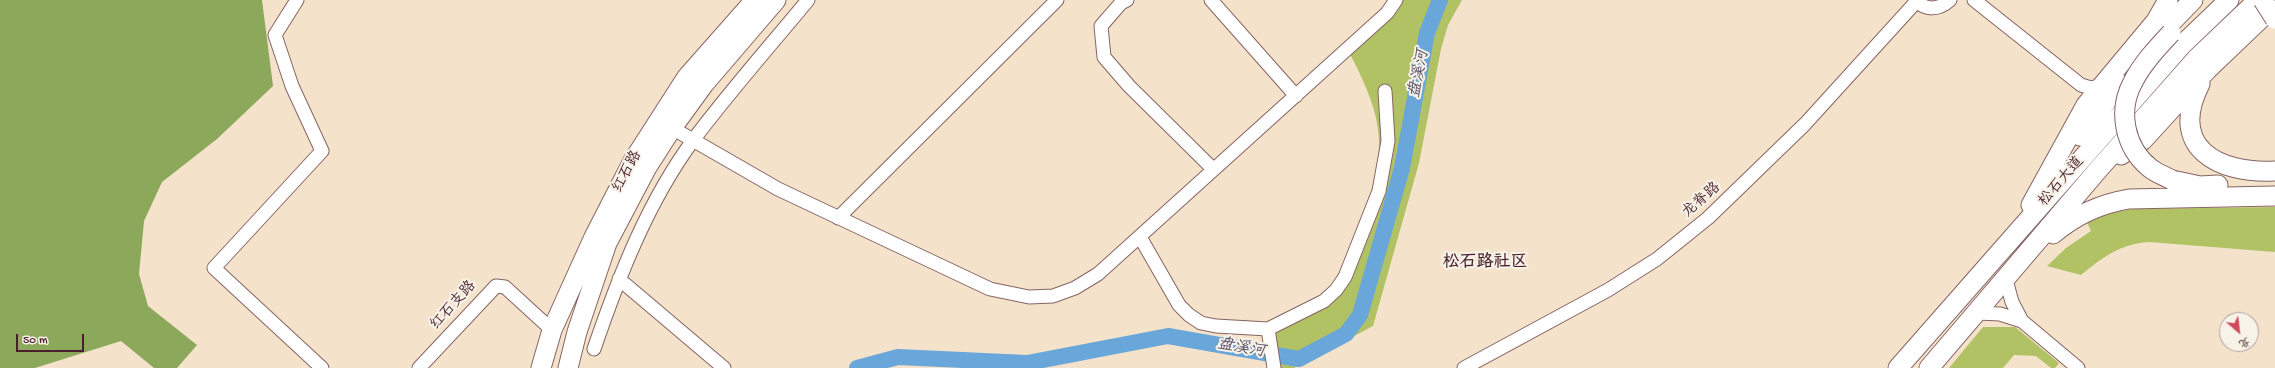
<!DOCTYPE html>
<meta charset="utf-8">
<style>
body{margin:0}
#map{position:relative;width:2275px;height:368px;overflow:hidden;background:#f4e3ca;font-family:"Gochi Hand","LXGW WenKai TC",sans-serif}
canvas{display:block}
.north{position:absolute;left:2219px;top:312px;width:40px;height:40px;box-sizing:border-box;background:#f7f3e8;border:1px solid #b29e9c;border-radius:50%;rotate:152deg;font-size:11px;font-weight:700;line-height:16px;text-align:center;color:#4a1f2b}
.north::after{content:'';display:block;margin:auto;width:14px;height:18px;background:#d1495b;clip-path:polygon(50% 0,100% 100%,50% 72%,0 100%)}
.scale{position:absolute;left:16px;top:334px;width:68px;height:18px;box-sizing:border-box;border:2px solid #4a1f2b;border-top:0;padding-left:5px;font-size:12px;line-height:14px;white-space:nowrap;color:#4a1f2b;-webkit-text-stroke:3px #f7f3e8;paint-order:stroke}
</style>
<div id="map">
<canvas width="2275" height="368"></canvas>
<div class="north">北</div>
<div class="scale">50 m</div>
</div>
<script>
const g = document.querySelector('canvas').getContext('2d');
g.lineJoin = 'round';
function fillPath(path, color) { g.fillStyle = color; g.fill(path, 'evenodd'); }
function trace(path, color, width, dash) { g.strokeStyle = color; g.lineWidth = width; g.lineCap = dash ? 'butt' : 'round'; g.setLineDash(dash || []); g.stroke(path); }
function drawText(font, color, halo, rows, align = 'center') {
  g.font = font + ' "Gochi Hand","LXGW WenKai TC",sans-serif'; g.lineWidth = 4; g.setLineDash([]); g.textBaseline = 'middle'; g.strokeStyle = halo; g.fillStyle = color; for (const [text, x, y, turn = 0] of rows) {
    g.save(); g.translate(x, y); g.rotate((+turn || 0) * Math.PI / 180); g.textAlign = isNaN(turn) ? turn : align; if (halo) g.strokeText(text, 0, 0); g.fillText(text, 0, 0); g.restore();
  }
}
fillPath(new Path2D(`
 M1399,0h63l-14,25 -7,24 -22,114 -46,163 -79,42h-16l-10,-44c14,-6 44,-18 54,-28 22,-21 26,-38 36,-65 29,-79 30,-104 -9,-179z
 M2275,207v45l-126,-10c-29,2 -46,15 -68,33l-34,-9 19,-18 25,-17 -4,-9 23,-9 22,-4z
 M1983,327h32l44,36 -4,5h-4l-15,-12 -22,-1 -11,13h-54z`), '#b1c265');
fillPath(new Path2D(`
 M0,0h262l11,86 -56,53 -55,43 -18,39 -5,53 9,32 49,39 -20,23h-23l-33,-27 -86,27h-35z`), '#8ca85a');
trace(new Path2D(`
 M857,368l41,-11 129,6 141,-27 131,23 47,-25 14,-19 42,-147 25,-135 13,-33`), '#69a6da', 16);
const minor = new Path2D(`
 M297,0l-22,35 17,51 30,65 -108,117 108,100
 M1127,0l-6,3 -20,23 3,31 25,29 84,83
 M1211,0l85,96
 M1915,0c11,11 24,10 35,0
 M1974,0l107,85 10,3 12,-3
 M672,128l106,61 212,100 39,8 24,-1 22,-8 23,-14 289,-261 9,-13
 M838,218l219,-218
 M1140,237l39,68 10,10 12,8 15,3 52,3 56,-28 12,-11 9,-13 34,-86 9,-50 -3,-50
 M619,279l105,89
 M2006,280l6,22 10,19 56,47
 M1977,313l23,1 22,7
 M1268,329l6,39
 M594,349c25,-73 54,-148 100,-210 36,-48 76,-93 114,-139
 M419,368l77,-82 9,1 47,43
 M1464,368l144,-78 49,-31 51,-41 97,-94 111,-122`);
const highway = new Path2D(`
 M2156,38l37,-38
 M2200,84c-32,63 17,90 75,87
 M2080,136l40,-52
 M2121,155l22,-15 64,-70 68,-65
 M2172,180l28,6 18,-1
 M2031,205l55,-100 70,-84 12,-21
 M2053,234c23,-19 46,-30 76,-35l146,-3
 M541,368l11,-38 42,-93 39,-76 54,-84 68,-77
 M568,368l9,-36 30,-89 40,-76 25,-39 32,-44 72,-84
 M1898,368l284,-323 47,-45
 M1929,368l168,-197 99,-112 62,-59`);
trace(minor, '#866463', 15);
trace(highway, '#866463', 21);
trace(minor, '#fff', 13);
trace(highway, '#fff', 19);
const highwayBridge = new Path2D(`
 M2263,0l12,19
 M2171,33c-14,15 -29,31 -38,49 -16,29 -8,66 17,86 6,5 15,8 22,12`);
trace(highwayBridge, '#866463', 21, []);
trace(highwayBridge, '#fff', 19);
drawText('15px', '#4a1f2b', '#f7f3e8', [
 ["红石路",628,172,-62],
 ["松石大道",2062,182,-49],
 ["龙脊路",1702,201,-41],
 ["红石支路",454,306,-48]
]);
drawText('italic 16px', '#554e68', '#f7f3e8', [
 ["盘溪河",1420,74,-79],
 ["盘溪河",1241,349,10]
]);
drawText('bold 17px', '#4a1f2b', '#f7f3e8', [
 ["松石路社区",1485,263]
]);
</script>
